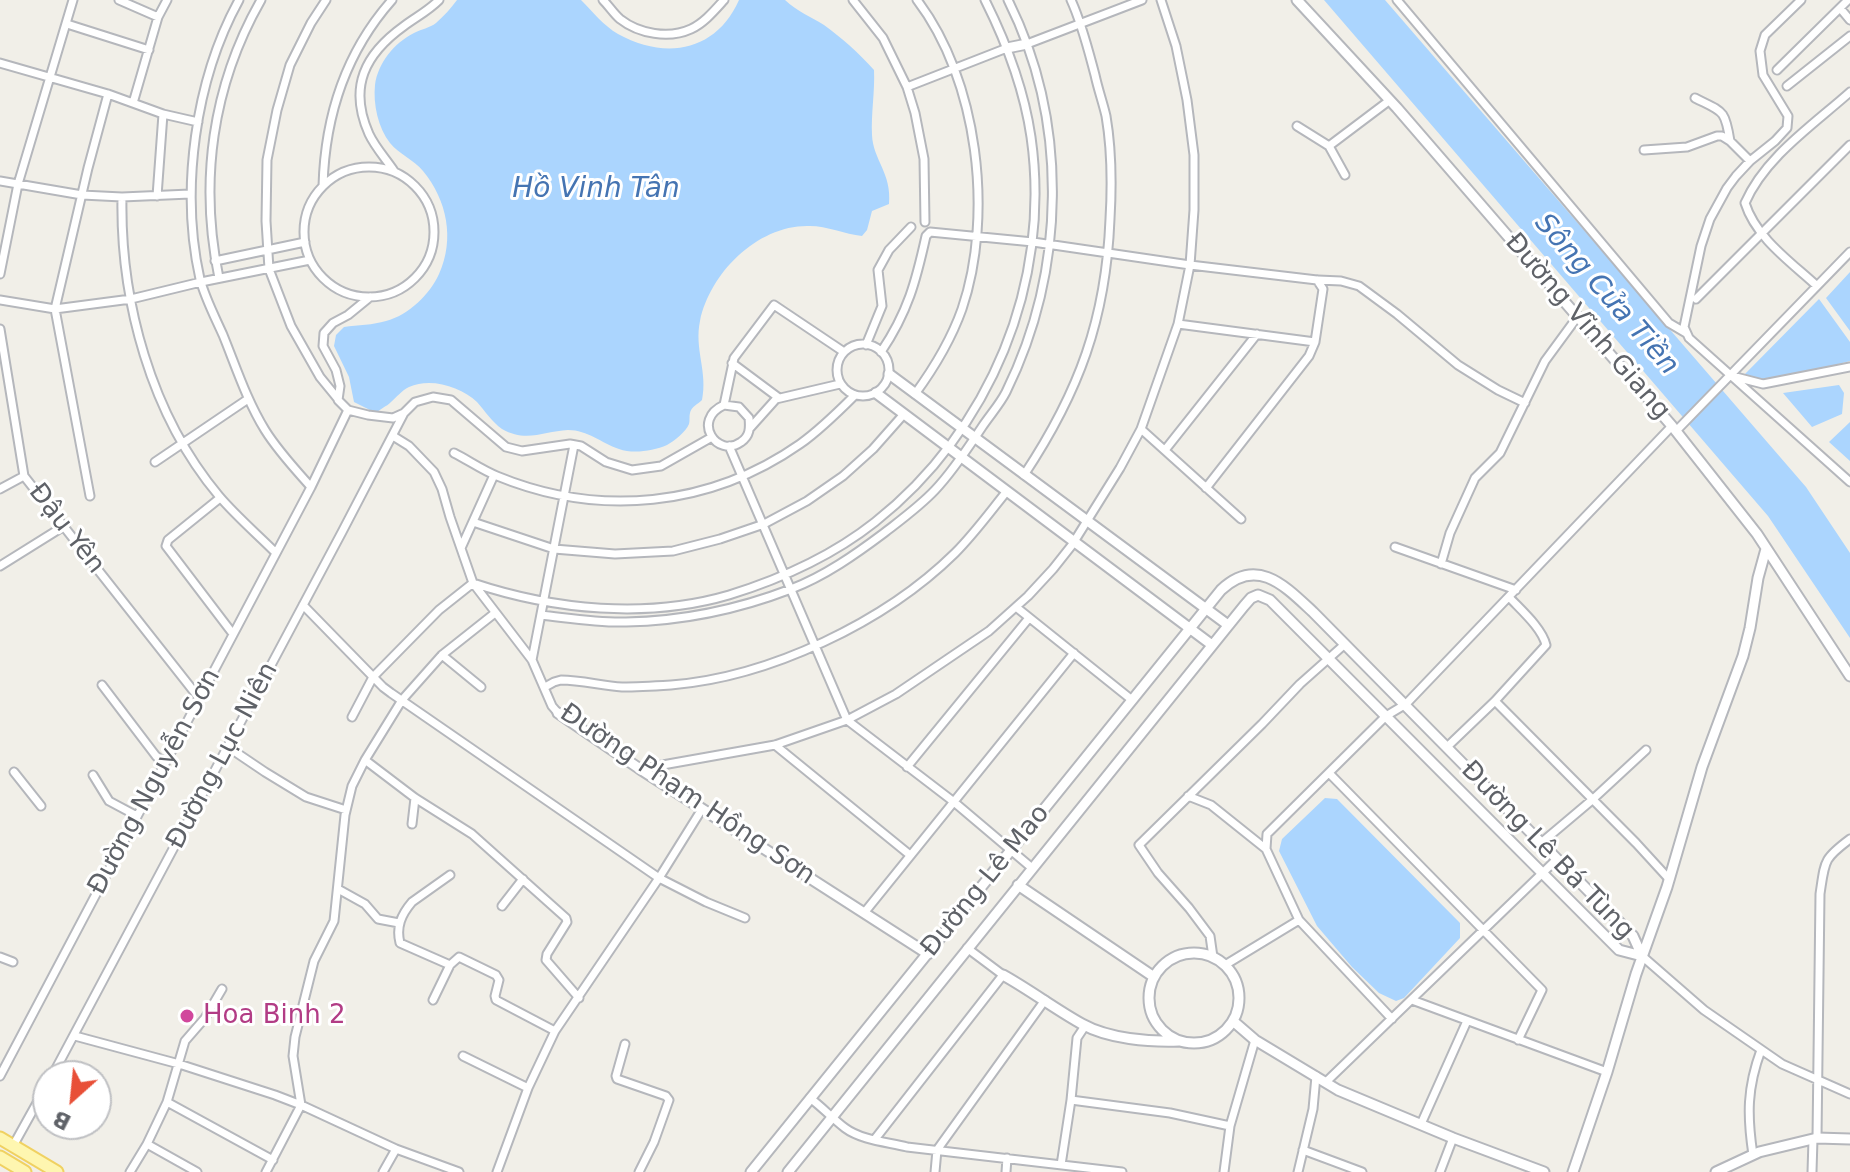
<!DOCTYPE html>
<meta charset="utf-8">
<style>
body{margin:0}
#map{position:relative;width:1850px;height:1172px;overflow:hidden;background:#f1efe8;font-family:"DejaVu Sans",sans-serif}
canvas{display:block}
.north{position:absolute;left:32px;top:1060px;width:80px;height:80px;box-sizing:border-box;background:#fff;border:2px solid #bfc0c3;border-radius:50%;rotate:207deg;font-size:22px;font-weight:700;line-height:32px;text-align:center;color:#5f6268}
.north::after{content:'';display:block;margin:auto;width:28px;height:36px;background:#e84f37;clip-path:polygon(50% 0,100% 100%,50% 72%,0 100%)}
</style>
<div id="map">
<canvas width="1850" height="1172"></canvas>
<div class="north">B</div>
</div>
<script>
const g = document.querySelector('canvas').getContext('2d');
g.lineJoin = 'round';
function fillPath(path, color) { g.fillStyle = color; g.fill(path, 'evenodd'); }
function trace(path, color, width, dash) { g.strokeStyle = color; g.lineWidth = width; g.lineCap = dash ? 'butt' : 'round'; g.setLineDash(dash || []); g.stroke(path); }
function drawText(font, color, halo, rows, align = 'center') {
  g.font = font + ' "DejaVu Sans",sans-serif'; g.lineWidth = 6; g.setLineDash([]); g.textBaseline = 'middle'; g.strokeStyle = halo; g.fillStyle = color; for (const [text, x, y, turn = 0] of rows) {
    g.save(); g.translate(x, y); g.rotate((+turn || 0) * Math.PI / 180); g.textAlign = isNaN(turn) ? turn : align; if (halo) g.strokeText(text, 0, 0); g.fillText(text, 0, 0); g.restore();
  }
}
fillPath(new Path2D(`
 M457,0h124c11,11 23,26 37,34 47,26 98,18 121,-34h46c12,11 26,17 39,25 18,13 35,28 50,45 1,22 -3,43 -2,65 1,25 20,38 17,69l-17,7 -5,19 -5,6c-18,-2 -37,-11 -55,-10 -50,0 -97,47 -107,95 -6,28 8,51 2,79 -4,4 -11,7 -12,13 -1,3 0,8 -1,11 -3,8 -15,17 -22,21 -14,6 -34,9 -48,4 -18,-6 -31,-19 -51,-19 -23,1 -42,13 -66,-1 -10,-7 -17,-18 -25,-27 -16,-15 -46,-25 -68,-15 -8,4 -12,10 -18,15 -5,5 -10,6 -15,11l-22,-11 -5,-25 -15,-31 2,-11 8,-8c14,-2 29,-2 42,-6 23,-6 44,-27 53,-47 16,-35 8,-74 -16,-103 -9,-11 -24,-17 -33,-28 -12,-15 -17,-39 -15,-58 3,-22 19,-42 39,-52 7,-4 16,-5 22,-10 8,-7 15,-15 21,-23z
 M1324,0h61l421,487 44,66v85l-82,-122z
 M1850,272v59l-24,-33z
 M1819,299l31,43v19l-57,15 -30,4 -19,-5z
 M1839,385l5,8 -2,21 -30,13 -29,-34z
 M1850,422v39l-21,-19z
 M1325,798l12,1 123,124v15l-56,60 -8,3 -17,-8 -27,-26 -35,-41 -38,-75 3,-12z`), '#abd5fe');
const minor = new Path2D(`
 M119,0l39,17
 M239,0c-44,80 -59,190 -39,279 5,19 15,38 23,56 13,32 24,66 42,95 13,21 30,39 46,57
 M326,0l-15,23 -21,42 -13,45 -10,50 -1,61 3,48 22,57 29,51 18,22
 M603,0c6,6 11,14 17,19 19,15 49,20 71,10 13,-6 23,-18 33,-29
 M853,0l30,38 24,49 8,26 9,46 1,63
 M1397,0l272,323 17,10
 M1801,0l-36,35 -5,16 3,24 25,41 -1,12 -12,13 -25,20 -14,15 -9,12 -17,31 -9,27 -17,81 5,11 161,144
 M1840,8l10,12
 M67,24l82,26
 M1027,44l115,-44
 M0,63l108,31 55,20 35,8
 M1777,70l71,-70
 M1787,86l63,-50
 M907,87l100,-39
 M1695,98c28,14 30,11 35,43
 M133,103l25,-86 9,-17
 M1297,126l32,20 16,29
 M1329,146l61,-46
 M1644,150l43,-3 30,-11h5l8,5 20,20
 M304 232a65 65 0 1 1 130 0a65 65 0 1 1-130 0Z
 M394,171c-8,-12 -19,-24 -25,-37 -21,-47 -4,-80 35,-108 12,-9 24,-15 35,-26
 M0,181l82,14 40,2 68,-3
 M323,186c2,-70 22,-133 69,-186
 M157,196l6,-82
 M122,197c-2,104 29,218 97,299 17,20 38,38 57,57
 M215,261l90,-19
 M0,274l18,-90 55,-184
 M219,278c-20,-96 -7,-192 42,-278
 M1318,280l23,1 18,5 38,28 61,51 40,25 27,13
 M1817,286c-26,-24 -61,-48 -72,-83 20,-46 68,-78 105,-111
 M370,297l-22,18 -15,8 -9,10 -1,13 13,24 4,16 -2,14 10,10 20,5 25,3 11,-5 11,-11 18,-5 18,3 55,47 16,4 48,-7 11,2 25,16 26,8 29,-4 51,-29
 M1696,299l154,-154
 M0,300l55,9 76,-10 70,-17 109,-22
 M1178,324l137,18
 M0,329l24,147 175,222
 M837 370a26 26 0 1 1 52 0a26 26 0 1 1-52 0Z
 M866,345l16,-39 -4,-36 11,-20 22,-23
 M881,352c27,-40 35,-71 45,-116l4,-4 103,10 157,23 127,15 6,9 -8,53 -6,14 -103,132
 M732,363l47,35
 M1732,376l31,8 87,-17
 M915,394c19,-26 36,-54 47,-85 32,-94 16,-229 -45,-309
 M724,405l15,2 10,11c1,10 1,18 -8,24 -24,17 -50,-22 -17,-37l10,-47 40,-53 70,47
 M750,428l26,-29 64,-15
 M1141,429l100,90
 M1676,431l174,-179
 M393,436l16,10 25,26 8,17 8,28 23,66 59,77 20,46 6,7
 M729,446l118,274 107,82 78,66
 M1165,450l92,-116
 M454,453c14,7 28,17 43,23 102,42 213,31 303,-32 20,-14 38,-32 55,-49
 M155,462l93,-63
 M1024,475c55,-83 82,-156 86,-256 2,-34 2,-68 -4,-103 -3,-13 -8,-27 -11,-41 -7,-26 -13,-51 -24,-75
 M0,489l24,-13
 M90,496l-35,-187 33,-141 20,-74
 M220,498l-52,42 -2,6 67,88
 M473,522l81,27 61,5 58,-3 47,-12 44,-15 43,-23 36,-25 30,-27 31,-35
 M1395,547l121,43
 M461,548l33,-73
 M1441,564l9,-31 25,-55 25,-25 45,-92 33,-45
 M0,566l64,-40
 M303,605l80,82 8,6 268,185 47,24 39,16
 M1016,607l116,93
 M541,615c28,3 57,8 85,7 56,-1 113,-13 165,-33 34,-13 65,-35 93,-56 18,-14 36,-27 51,-43 18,-19 33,-42 47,-63 8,-12 18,-23 24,-35 60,-122 63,-270 2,-392
 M442,655l39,32
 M532,660l42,-215
 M102,685l54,71 7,6 3,-1
 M545,687l9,-5 7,-2c21,0 41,6 61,7 16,0 33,-1 49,-2 99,-8 214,-63 284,-132 19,-19 35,-41 52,-62
 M1495,701l141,142 33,36
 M352,717l21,-40 66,-67 34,-27c81,27 174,36 256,12 52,-16 103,-39 146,-73 115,-91 177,-239 156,-385 -7,-48 -24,-93 -46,-137
 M775,745l135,110
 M228,747l37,25 41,25 40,13
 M1447,747l48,-46 51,-56c-4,-17 -25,-35 -37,-48
 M365,760l50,38 57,36 94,84 1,4 -20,32 -1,6 33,38
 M907,767l122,-149
 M640,769l135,-24 72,-25 49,-26 93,-63 39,-35 25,-27 19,-24 48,-77 21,-39 37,-105 12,-59 4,-55v-55l-7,-55 -11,-54 -15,-46
 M14,772l27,34
 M1329,773l213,217 -24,50
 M93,775l16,26 28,15
 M1188,796l23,9 55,44 33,71 93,99
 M412,824l3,-26
 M1541,843l51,-43 54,-50
 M1266,849l1,-15 119,-118 20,-12 266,-278
 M450,875l-38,27c-11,13 -16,25 -12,41l50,22 9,-8 37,18 3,5 -4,16 1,4 59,31
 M338,889l27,15 13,15 21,4
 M502,906l21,-27
 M864,913l210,-260
 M1642,956l62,54 78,54 68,30
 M0,957l13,5
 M1213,957l-3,-21 -21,-28 -31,-35 -19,-28 123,-121 38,-40 45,-40
 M1225,965l74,-45
 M433,1000l17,-35
 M1412,1000l195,72
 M75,1036l104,28 96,31 26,10 95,44 63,23
 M625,1044l-9,32 1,3 49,17 3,4 -15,42 -15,30
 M463,1056l65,32
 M0,1076l311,-589 37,-77
 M52,1076l290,-544 62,-119
 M1326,1082l231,-223
 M810,1098c12,9 23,21 35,30 16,12 42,14 62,19l215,25
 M1071,1100l99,13 60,13
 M167,1102l106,58
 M1421,1124l46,-103
 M1817,1138l3,-244c5,-33 3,-35 30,-55
 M875,1139l128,-164 -36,-27
 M147,1144l50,28
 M13,1146l35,-63
 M1303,1150l59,22
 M1753,1155c-6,-40 -6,-67 8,-105
 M1061,1165l10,-65 6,-62 8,-12
 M130,1172l17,-28 20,-42 18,-61 20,-23 17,-29
 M266,1172l35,-67 -8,-49 2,-19 19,-76 20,-40 11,-106 7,-29 13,-26 37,-60 40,-45 53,-42
 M383,1172l13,-23
 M497,1172l31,-84 27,-57 104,-153 43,-69
 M935,1172l2,-22 108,-150
 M1006,1172l1,-14
 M1224,1172l6,-46 25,-86
 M1298,1172l15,-63 3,-33
 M1440,1172l13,-34
 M1812,1172l1,-33`);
const tertiary = new Path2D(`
 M1297,0l100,108 275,318 85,108 93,142
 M1007,48l20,-4
 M889,374l339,251
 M876,393l336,252
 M558,713l82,56 288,185
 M1018,885l136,92
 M1149 998a45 45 0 1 1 90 0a45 45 0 1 1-90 0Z
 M1003,975c27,15 52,34 79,49 27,15 67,18 97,17
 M1233,1021l22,19 83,50 115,48 91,34
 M751,1172l470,-582c36,-34 64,-4 92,22l320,324 9,20
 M788,1172l456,-566 7,-8 7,-3 12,5 349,350 23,6
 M1573,1172l34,-100 29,-98 31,-87 35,-120 41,-111 7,-28 8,-50 8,-29
 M1716,1172l43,-20 58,-14 33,1`);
const primary = new Path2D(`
 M0,1138l57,34
 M0,1157l25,15`);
trace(minor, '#b5b7bc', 11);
trace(tertiary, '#b5b7bc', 13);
trace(primary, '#f0d161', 15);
trace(minor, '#fff', 7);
trace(tertiary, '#fff', 9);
trace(primary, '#fef6b0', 11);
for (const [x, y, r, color] of [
 [187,1016,8,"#d1479c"]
]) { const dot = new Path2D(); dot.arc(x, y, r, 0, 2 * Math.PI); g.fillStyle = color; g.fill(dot); trace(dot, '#fff', 3); }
drawText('26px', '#5f6268', '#fff', [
 ["Đường Vĩnh Giang",1587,327,49],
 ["Đậu Yên",66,529,52],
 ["Đường Lục Niên",223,756,-62],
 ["Đường Nguyễn Sơn",155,782,-62],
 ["Đường Phạm Hồng Sơn",687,795,34],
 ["Đường Lê Bá Tùng",1547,851,46],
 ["Đường Lê Mao",986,881,-51]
]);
drawText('26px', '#b23c85', '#fff', [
 ["Hoa Binh 2",203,1016]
], 'left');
drawText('italic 28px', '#4574b2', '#fff', [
 ["Hồ Vinh Tân",596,190],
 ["Sông Cửa Tiền",1606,295,49]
]);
</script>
